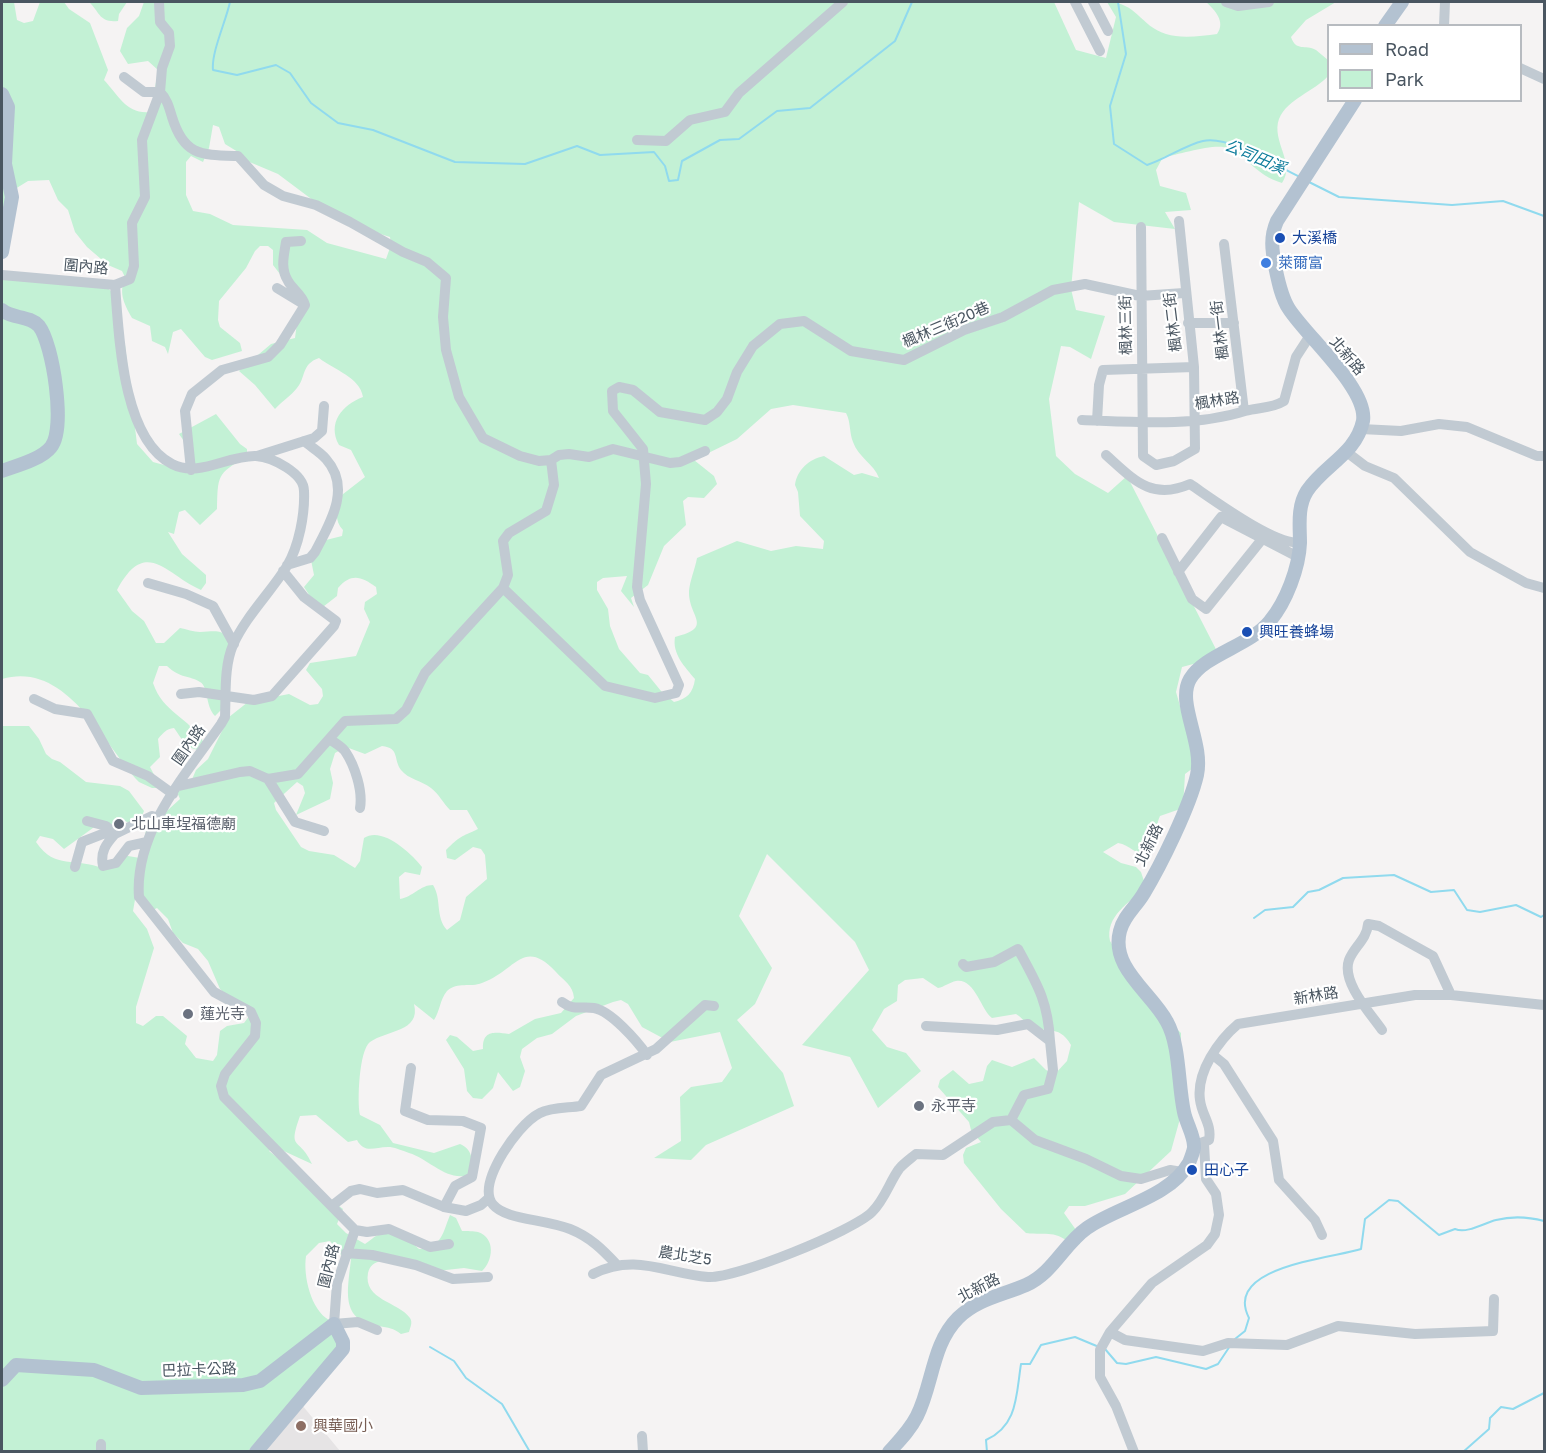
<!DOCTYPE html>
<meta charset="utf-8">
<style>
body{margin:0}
#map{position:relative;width:1546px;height:1453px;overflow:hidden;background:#f5f3f3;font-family:"Golos Text",sans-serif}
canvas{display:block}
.frame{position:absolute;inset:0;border:3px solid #4a5661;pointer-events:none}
.legend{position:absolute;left:1327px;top:24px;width:195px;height:78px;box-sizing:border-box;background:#fff;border:2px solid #b7bbc0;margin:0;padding:8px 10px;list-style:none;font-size:18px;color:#4a5661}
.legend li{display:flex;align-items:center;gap:12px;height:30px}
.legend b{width:30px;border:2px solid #b7bbc0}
</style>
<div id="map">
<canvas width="1546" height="1453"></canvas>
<div class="frame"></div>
<ul class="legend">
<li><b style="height:8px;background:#b3c2d1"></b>Road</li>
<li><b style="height:16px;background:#c3f1d5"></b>Park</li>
</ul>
</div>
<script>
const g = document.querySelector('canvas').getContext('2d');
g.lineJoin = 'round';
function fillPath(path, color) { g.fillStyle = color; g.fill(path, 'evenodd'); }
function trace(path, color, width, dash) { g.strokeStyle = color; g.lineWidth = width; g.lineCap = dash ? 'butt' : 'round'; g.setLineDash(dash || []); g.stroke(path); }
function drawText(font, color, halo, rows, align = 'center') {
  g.font = font + ' "Golos Text","Noto Sans TC",sans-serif'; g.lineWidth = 4.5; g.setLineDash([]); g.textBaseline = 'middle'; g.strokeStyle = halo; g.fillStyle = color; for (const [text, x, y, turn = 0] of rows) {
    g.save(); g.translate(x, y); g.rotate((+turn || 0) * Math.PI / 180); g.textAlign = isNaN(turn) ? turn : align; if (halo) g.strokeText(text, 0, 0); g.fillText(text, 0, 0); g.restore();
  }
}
fillPath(new Path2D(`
 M302,1405l38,46 -78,1z`), '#e6e4e5');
fillPath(new Path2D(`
 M2,2h12l3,18 7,3 9,-2 7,-19h24l5,7 21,14 18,47 -4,10c15,16 23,35 47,32l7,-42 -10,-9 -20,3 -8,-13 7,-23 12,-12 5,-14h910l22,48 30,8 10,-41 -9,-15c30,0 33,24 59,32 15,5 36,2 51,0 9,-12 -2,-24 -11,-32h130l-30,18 -15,17c5,15 14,7 25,13 4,3 8,7 12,10v16c-14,16 -40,22 -49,43 -8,22 17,44 3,64 -27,-8 -35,-28 -55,-35 -13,-5 -48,7 -64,9l-7,13 4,16 26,7 5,17 -26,2 10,17 -61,-7 -35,-20 -8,87 5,21 29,6 -14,43 -21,-12 -9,-1 -12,53 7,57 19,18 33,19 19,-17 93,181 -38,10 -6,25 21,73 -12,9 -2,34 -23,8c-7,15 0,27 -12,40 -12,-1 -18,-11 -30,-13l-15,9 18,11 15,4 5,5 5,15c-17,16 -41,29 -36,54l44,67 27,25v82l-10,36 -46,43 -40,12h-16l-5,7 17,24 -1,7 -7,2c-18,-17 -25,-10 -47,-13l-25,-24 -37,-46 -1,-8 3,-7 15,-6 -10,-12 -2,-8 -31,-35 2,-7 13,-10 16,14 14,-3 4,-15 5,-6 20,7 22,-9 12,12 9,4 12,-13 4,-16c-13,-23 -27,-9 -43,-21 -5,-4 -7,-7 -12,-10l-24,4c-11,-8 -17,-40 -36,-37 -6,1 -12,6 -18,7l-15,-10 -18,2 -7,5 -1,16 -13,8 -12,21 15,17 19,6 15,18 -43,37 -28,-51 -48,-12 67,-75 -14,-28 -88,-88 -28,62 33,52 -17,36 -18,16 46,53 11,33 -88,39 -15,15 -37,-2 27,-17 -1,-44 11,-10 31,-5 10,-14 -12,-36 -50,10 -28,-15 -14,-23 -7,-4 -8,2 -37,14 -24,18 -15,4 -15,11 -2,8 5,14 -5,16 -7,4 -15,-19 -5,16 -11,11 -9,-1 -6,-7 -3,-22 -18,-29 4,-5 7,2 16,14 10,-2c-1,-19 12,-17 26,-15l26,-15 26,-6 13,-15c-1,-13 -10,-17 -18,-26 -33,-35 -40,-1 -74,11 -12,5 -24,-2 -35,8 -7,8 -7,20 -13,29l-20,-16c7,28 -27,26 -44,38 -11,8 -13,61 -10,73l20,10 13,18 41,10 26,-9c15,7 12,18 9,31 -22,7 -40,-16 -60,-22 -6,-2 -12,-5 -19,-6 -14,-1 -25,8 -33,-7l-9,2 -32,-27 -16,1c-13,36 0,20 12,48l-37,-17 -6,4 74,58 -6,15 9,9 19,11c5,-3 8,-7 13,-9 13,-7 32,5 41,14 23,-1 24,-17 31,-34l6,3 6,13c5,0 12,0 16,1 18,6 15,29 4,39l-18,-3 -27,3 -56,-10c-7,2 -11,4 -13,12 -5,27 31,29 42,45 3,5 0,9 -1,14l-8,2c-8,-6 -12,-6 -22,-8 -40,-5 -31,-37 -28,-67l-9,-3 -12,-15 -11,2 -13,13c-3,20 5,54 23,64l8,25 -5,11 -84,95h-246v-725h27l10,13 7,15 6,5 8,3 26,20 34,4 9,5 15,20 -3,7 -12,5 -12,-6 -7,10 -13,-2 -33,24 -11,-10 -13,-3 -4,6c20,29 38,14 68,27l18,-14 18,3 6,-28 34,-31 -3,-7 13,-8 6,-14 12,-11 21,-42 19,-15 41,-8 21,11 8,-1 5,-8 -1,-7 -16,-19 4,-7 46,-7 14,-34 -6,-13 1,-7 12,-8 -1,-7c-15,-11 -25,-14 -38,1l-1,8 -18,14 -15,-23 10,-12 -3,-15 15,-20 16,-4 1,-6c-9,-9 -6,-21 -5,-32l27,-21 -14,-27 -12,-5c-12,-22 3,-40 24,-48 -3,-20 -29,-27 -44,-39 -18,6 -13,20 -22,30 -6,8 -15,13 -22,21l-20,-24 -16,-14 32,-27 24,-6 5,-38 -27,-35v-15l-5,-4h-8l-5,5 -9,17 -27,33 -1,19 2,7 20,16 2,8 -30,9 -7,-3 -24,-28 -8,3 -5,22 -3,-7 -13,-6 -2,-15 -18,-8c-9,-16 -13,-25 -7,-41l-3,-6 -14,-6 -21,-18 -12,-15 -7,-22 -10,-10 -9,-20 -21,1 -21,13 -5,43zM213,125l6,2 6,17 13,8 2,6 38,16 64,48 48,15 1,8 -5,14 -59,-16 -20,-13 -74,-5 -23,-11 -17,-3 -7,-16v-33l5,-6 12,6 6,-14zM793,405l53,8c5,9 3,19 7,29 5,15 21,22 26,36l-17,-5 -8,2 -30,-19c-15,3 -27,14 -29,29l3,7 2,24 24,25 -1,8 -27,-3 -25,5 -34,-10 -40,17c-2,11 -7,22 -8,33 -1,26 26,36 -14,46 -3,17 10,30 20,42 -2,14 -8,20 -21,23l-13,-11 -13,-16 -8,-2 -21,-24 -9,-23 -2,-17 -11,-19v-8l6,-4 24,-2 -6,15 13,16 -3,-9 17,-13 16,-39 22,-21 -3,-24 5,-4 16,1 13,-14 -3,-8 -20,-16 43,-21 34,-30zM382,746c18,2 11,13 19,24 7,9 21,11 30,18 8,6 12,15 19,22h17l11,19c-17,8 -18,7 -32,21l1,8 8,2 18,-13 8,2 4,6 2,24 -21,18 -6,23 -13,10c-12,-13 -5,-31 -14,-45 -13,0 -20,12 -33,14l-1,-22 6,-5 15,3 2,-8c-11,-14 -40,-41 -58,-29l-4,23 -5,7 -21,-13 -25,-4 -8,-4 -25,-37 -2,-7 23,-21 6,4 2,7 -9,22 34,-16 3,-16 -3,-14 5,-16 11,-6 19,7zM136,894l15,17 6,-3 11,11 5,14 10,10 15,6 10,12 12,28 30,26 -6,8 -17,3 -7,5 -3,24 -4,6 -17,-3 -11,-14 2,-8 -24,-20h-7l-13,10 -7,-3v-16l18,-59 -7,-19 -14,-18z
 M89,2h38l-8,12 -1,7c-19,2 -18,-9 -29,-19z
 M2,279l103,7 6,5 14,54 12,99 16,18 33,9 5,-20 -12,-17 37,-20 24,30 7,5v8c-31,16 -29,20 -30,52l-17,16 -15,-15 -6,2 -5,22 -6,-2 14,22 24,21v8l-5,7c-35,-15 -55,-54 -84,0l15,21 12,10 12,22h8l16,-15c6,1 14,4 20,4 14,0 20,-4 31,8l-10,70 -6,6c-10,-10 -6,-29 -15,-34 -11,-7 -19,-3 -33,-16h-8l-6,17c10,30 36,34 51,60l-4,7c-14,-1 -18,-11 -26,-22 -8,1 -11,5 -16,11l2,18 -10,10 11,21h-9l-13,-6c-36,-38 -72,-122 -137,-103z`), '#c3f1d5');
trace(new Path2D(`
 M230,2c-4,19 -19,51 -17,68l24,5 39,-10 14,8 21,30 27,20 35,7 82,32 70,2 52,-18 23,9 54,-3 11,14 4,15 9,-1 4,-19 38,-21 19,-1 38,-28 33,-3 85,-67 17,-39
 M1118,2l8,52 -16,52 4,38 33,21c19,-6 38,-20 56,-24 26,-6 73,25 97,36
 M1307,181l32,16 113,8 51,-4 41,15
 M1254,918l11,-8 28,-3 15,-15 11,-2 24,-12 51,-3 37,17 23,-2 13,20 13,2 36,-7 25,12 3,-2
 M1235,1339l10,-8 4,-13c-27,-52 85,-60 112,-69l4,-30 24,-19 9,1 41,34 16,-6c12,5 29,-6 41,-9 16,-4 33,-3 48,1
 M430,1347l24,14 12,17 36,26 28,48
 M1105,1349l12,14 9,1 30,-7 50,12 12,-5 12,-18
 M987,1452l-1,-12c32,-14 30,-45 35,-76h9l11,-19 34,-8 24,10
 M1463,1452l26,-23 1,-11 11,-11 12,2 31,-16`), '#90daee', 2);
trace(new Path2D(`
 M1075,2l25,49
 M1093,2l15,29
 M1226,2l12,4 31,-4
 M1444,26l1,-24
 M1520,68l24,11
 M124,77l20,15h16c7,7 9,15 12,25 12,39 29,38 66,39l26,29 19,11 33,9 34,17 53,30 24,10 19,16 -3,39 3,33 13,47 24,41 37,18 19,5 12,-1 8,-5 10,-1 20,3 24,-8 57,14 10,-1 25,-11
 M637,140l29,1 24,-21 35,-8 14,-19 104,-91
 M1141,227l2,229 13,9 18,-4 21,-12 -1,-82 -15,-146
 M301,241l-15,1c-2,13 -6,26 2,39 5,9 14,13 17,24
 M1224,244l20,167
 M2,275l113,10c4,50 7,154 57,179 27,14 56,-9 84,-8 16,1 48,17 48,35 1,23 -5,55 -17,75 -16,26 -41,50 -54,79 -9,21 -7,48 -8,72l-4,7c-35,50 -87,108 -82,173l75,95 37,20 5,11 -1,13 -30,38 -4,12 3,11 131,133 -18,53 -3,41 24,-2 19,8
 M115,285l15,-6 4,-13 -2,-43 13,-26 -3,-57 18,-48 2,-24 8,-22 -1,-13 -9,-11 -1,-20
 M1188,323h46
 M1082,420c53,2 113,7 163,-9 14,-4 26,-2 39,-10l12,-44 13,-20
 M1097,421l2,-36 4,-15 91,-3
 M1361,429l40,2 38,-7 28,3 70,29h7
 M1348,453l17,13 29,12 76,74 56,31 18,5
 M1106,455c27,24 45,46 84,29 21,14 87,63 110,58
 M257,456l57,-18 8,-7 2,-25
 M191,470l-6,-59 7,-17 30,-24 46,-13 12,-12 25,-40 -28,-17
 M1162,538l30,61 14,10 57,-71
 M287,565l23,-7 5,-6c15,-29 37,-64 11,-93 -6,-7 -15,-12 -22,-18
 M1178,572l43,-55 77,40
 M148,583l38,11 27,12 21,38
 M503,588l102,98 50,12 21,-5 3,-8 -39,-85 -3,-13 9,-103 -3,-35 -30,-38 -1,-20 7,-4 14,3 27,22 45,8 12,-8 10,-13 10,-27 16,-26 27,-22 24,-3 47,30 53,9 60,-30 39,-13 50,-27 32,-6 55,12 44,-3
 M181,694l18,-2 55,8 18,-4 62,-70 2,-5 -32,-24 -21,-26
 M34,699l21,10 32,5 26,47 35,15 25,18
 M329,739c5,3 12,7 16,12 10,15 18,40 15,57
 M268,779l27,43 29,9
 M179,786l61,-14 10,-1 18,8 30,-5 47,-53 51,-2 10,-9 19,-37 78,-85 5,-13 -5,-34 6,-8 37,-22 8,-26 -3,-25
 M87,821l19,5 9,8c-9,10 -15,18 -12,32l13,-3 13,-17 18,-4
 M75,867l7,-25 23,-9 10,1 37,-18 7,2
 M963,964l3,3 28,-5 24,-13c19,35 30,52 32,92
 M562,1002c12,9 18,4 32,6 17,3 43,33 53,47
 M926,1026l71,4 31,-6 22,17 3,29 -5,19 -24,6 -13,25
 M1382,1030c-11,-16 -41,-48 -33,-70 5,-13 18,-21 19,-36l11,2 54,30 18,39
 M1213,1055l11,9 49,77 6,39 36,40 7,15
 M411,1068l-6,43 23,9 35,1 18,7 -9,49 -17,9 -11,21
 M1195,1145l14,-5c3,-16 -7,-24 -9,-40 -4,-28 19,-60 38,-76l177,-29h36l93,10
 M333,1205l18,-14 9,-2 17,4 26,-3 41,17 22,4 15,-6 8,-7
 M355,1230l12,2 22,-3 41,18 19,-3
 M346,1253l26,2 44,10 37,14 35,-2
 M617,1265c-15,-16 -27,-28 -47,-36 -45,-17 -111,-3 -67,-76 8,-13 23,-33 37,-40 11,-6 29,-5 41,-7l20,-31 55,-26 49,-44 9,1
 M593,1274c42,-21 72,-1 115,3 27,2 145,-46 164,-65 13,-13 17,-29 27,-43 4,-5 11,-10 17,-15l27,1 50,-33 18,-2 24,20 51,19 35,17 20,3 29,-9 12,2
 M1110,1332l15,8 78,11 25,-8 59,2 51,-19 77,8 78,-3 1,-32
 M642,1436l1,16
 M101,1452v-8
 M1134,1452l-18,-46 -16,-29v-27l10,-18 42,-49 55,-38 8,-11 4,-19 -3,-21 -10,-15 -2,-35`), '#c1cad2', 10);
trace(new Path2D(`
 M1385,26l17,-24
 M2,94l6,13 -3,57 7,33 -10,55
 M2,310c10,9 27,5 37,16 14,18 27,103 12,121 -9,12 -35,19 -49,24
 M2,1380l14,-15 78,5 47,18 102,-3 17,-4 74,-57 9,18v7l-87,103
 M889,1452c11,-12 21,-22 28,-36 16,-32 15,-72 41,-98 19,-19 45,-23 68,-33 27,-12 38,-41 61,-57 30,-21 83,-31 102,-65 2,-5 4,-10 5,-15 1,-11 -8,-25 -10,-36 -6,-27 -4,-67 -17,-90 -15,-29 -57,-54 -47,-91 4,-16 16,-24 24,-38 17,-28 46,-87 53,-118 7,-33 -21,-72 -7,-96 15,-25 60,-33 80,-58 16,-19 29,-53 30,-78 0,-17 -3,-36 7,-52 17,-26 49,-37 56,-70 5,-32 -56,-84 -74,-112 -8,-12 -11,-29 -14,-43 -3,-16 -5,-29 2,-45l78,-121`), '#b3c2d1', 14);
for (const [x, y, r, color] of [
 [1280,238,6,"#1a4fb4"],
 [1266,263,6,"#3f7fe0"],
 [1247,632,6,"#1a4fb4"],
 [119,824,6,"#6b7280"],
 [188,1014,6,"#6b7280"],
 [919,1106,6,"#6b7280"],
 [1192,1170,6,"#1a4fb4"],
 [301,1426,6,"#8d6e63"]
]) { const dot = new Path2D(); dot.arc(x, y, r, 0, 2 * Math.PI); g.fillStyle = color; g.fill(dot); trace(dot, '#fff', 2); }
drawText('15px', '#164399', '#fff', [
 ["大溪橋",1292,238],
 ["興旺養蜂場",1259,632],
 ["田心子",1204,1170]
], 'left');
drawText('15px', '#366cbe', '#fff', [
 ["萊爾富",1278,263]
], 'left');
drawText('15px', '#4a5661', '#fff', [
 ["圍內路",86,267,5],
 ["楓林二街",1173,322,-97],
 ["楓林三街20巷",946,325,-23],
 ["楓林三街",1126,325,-91],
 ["楓林一街",1220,330,-97],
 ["北新路",1347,356,50],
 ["楓林路",1217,401,-9],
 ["圍內路",189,745,-55],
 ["北新路",1149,845,-64],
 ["新林路",1316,996,-9],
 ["農北芝5",685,1256,9],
 ["圍內路",329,1266,-76],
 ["北新路",979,1288,-27],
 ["巴拉卡公路",199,1370,-2]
]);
drawText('15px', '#5b616d', '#fff', [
 ["北山車埕福德廟",131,824],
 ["蓮光寺",200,1014],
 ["永平寺",931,1106]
], 'left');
drawText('15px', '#785e54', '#fff', [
 ["興華國小",313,1426]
], 'left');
drawText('italic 16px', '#0c7c9b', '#fff', [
 ["公司田溪",1255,157,23]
]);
</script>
